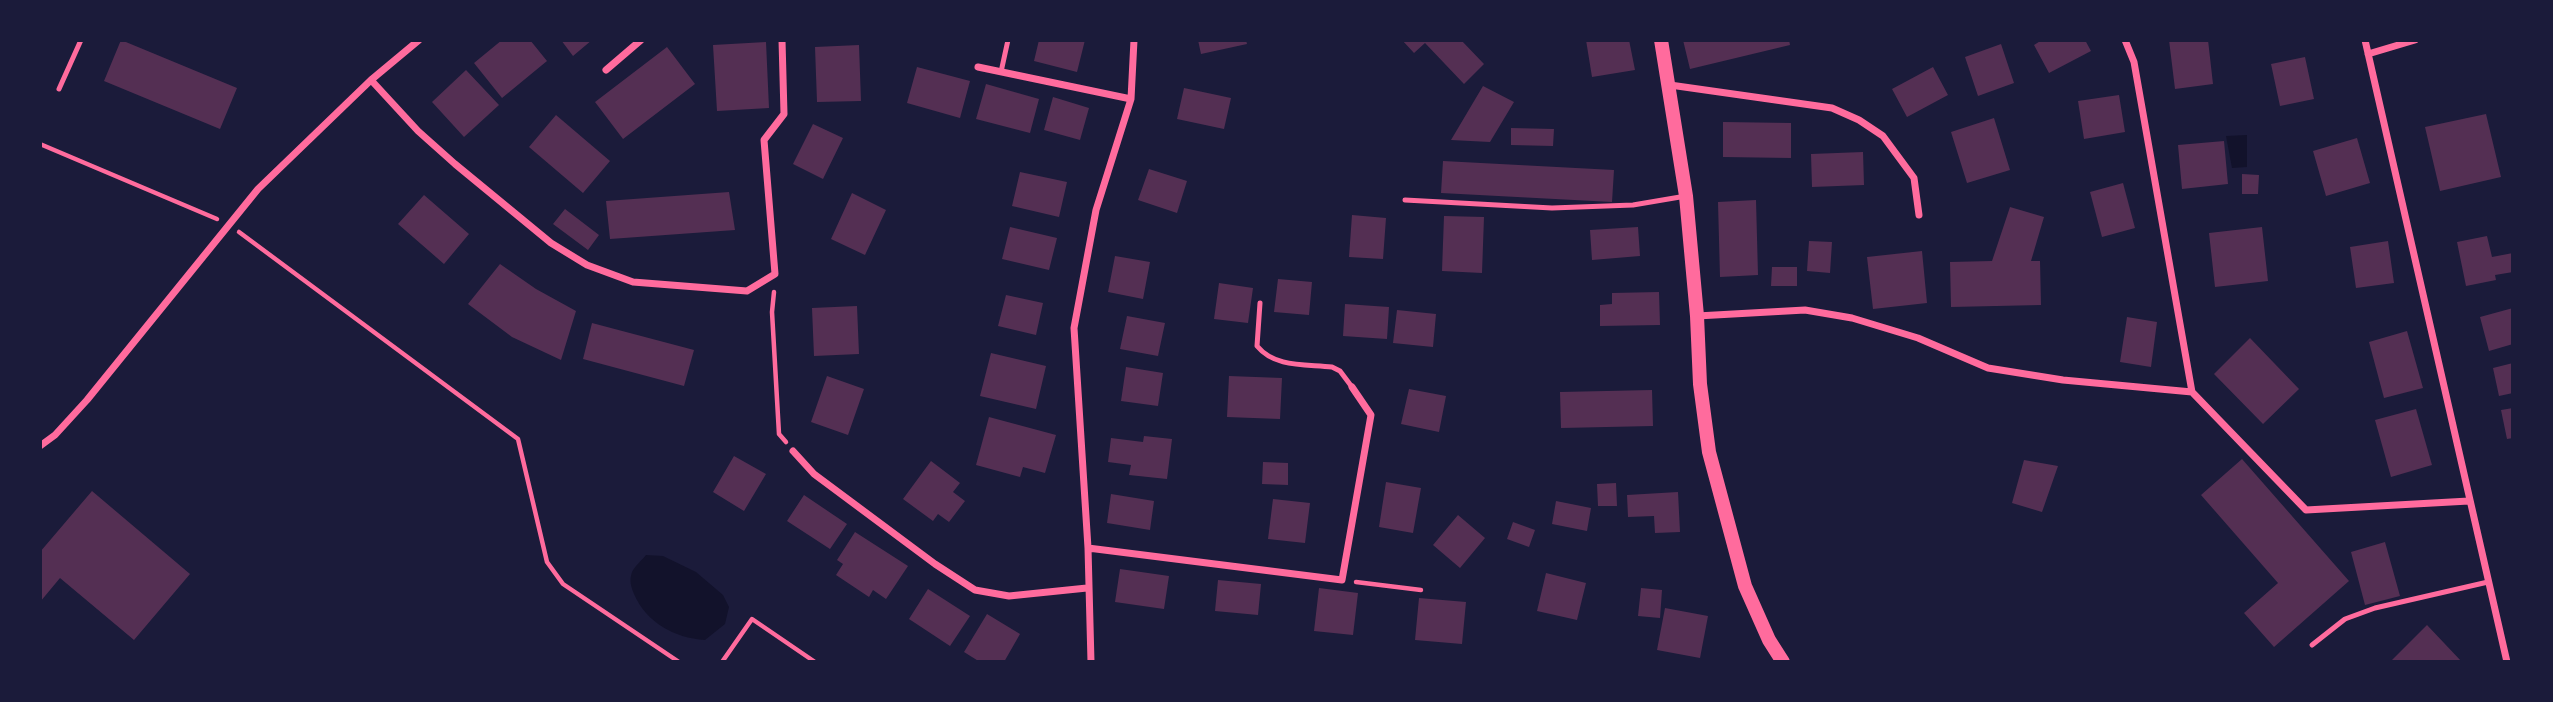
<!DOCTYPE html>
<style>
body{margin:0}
#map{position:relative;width:2553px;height:702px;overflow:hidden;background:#1b1b3a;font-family:"Noto Sans",sans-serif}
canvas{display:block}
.frame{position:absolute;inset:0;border:42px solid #1b1b3a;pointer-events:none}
</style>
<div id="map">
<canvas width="2553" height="702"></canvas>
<div class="frame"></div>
</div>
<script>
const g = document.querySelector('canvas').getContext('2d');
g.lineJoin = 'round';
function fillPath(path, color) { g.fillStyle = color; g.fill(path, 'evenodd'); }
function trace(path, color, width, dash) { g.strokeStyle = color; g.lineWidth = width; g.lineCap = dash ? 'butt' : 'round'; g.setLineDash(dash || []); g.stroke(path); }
fillPath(new Path2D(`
 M2247,135v32l-15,1 -6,-32z
 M646,555l17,1 33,16 27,23 6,12 -4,17 -20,16c-31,-2 -59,-18 -71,-46 -3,-8 -5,-13 -2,-22 3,-6 10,-12 14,-17z`), '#12122b');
fillPath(new Path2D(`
 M121,40l116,48 -17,41 -116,-48z
 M502,40h28l17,21 -45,37 -28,-35z
 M561,40h31l-19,16z
 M1039,40h46l-8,32 -43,-11z
 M1198,40h48l1,4 -46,10z
 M1402,40h59l23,24 -20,20 -39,-41 -11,10z
 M1586,40h43l6,30 -43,7z
 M1683,40h106l1,5 -100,24z
 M2042,40h43l6,11 -42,22 -15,-28z
 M2169,40h39l5,44 -38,5z
 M766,42l3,66 -52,3 -4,-66z
 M2001,44l13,39 -36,13 -13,-39z
 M859,45l2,56 -44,1 -2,-55z
 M667,47l28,37 -72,55 -28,-37z
 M2305,57l9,42 -34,7 -9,-42z
 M917,67l53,14 -10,37 -53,-15z
 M1933,67l15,28 -41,22 -15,-28z
 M466,70l33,35 -35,32 -32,-35z
 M986,84l53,15 -9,34 -54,-14z
 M1483,86l31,16 -24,40 -39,-2z
 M1184,88l47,10 -7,31 -47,-10z
 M2119,95l6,37 -41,7 -6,-38z
 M1053,97l36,11 -9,32 -36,-10z
 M2486,114l15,63 -61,14 -15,-64z
 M556,115l54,46 -27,32 -54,-46z
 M1994,118l16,52 -43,13 -16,-51z
 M1723,122l68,1v35l-68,-1z
 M813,124l30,14 -20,41 -30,-15z
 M1511,128l43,1 -1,17 -42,-1z
 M2357,138l13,45 -44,13 -13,-45z
 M2224,141l4,43 -46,5 -4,-44z
 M1863,152l1,33 -52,2 -1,-33z
 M1443,161l171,9 -2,32 -171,-9z
 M1149,169l38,12 -10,32 -39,-13z
 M1020,172l47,10 -8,35 -47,-11z
 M2242,174l17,1 -1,19h-16z
 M2123,183l12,45 -33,9 -12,-45z
 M729,192l6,38 -125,9 -4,-38z
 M852,193l34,17 -21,45 -34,-16z
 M424,195l45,39 -25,30 -46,-40z
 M1756,200l2,75 -38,2 -2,-75z
 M2010,207l34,10 -13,44h9l1,44 -90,2 -1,-45 42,-1z
 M565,209l34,26 -11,15 -35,-26z
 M1352,215l34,3 -3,41 -34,-2z
 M1444,216l40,1 -2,56 -40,-2z
 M1010,227l47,11 -8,32 -47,-11z
 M1638,227l2,29 -48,4 -2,-30z
 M2262,227l6,54 -53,6 -6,-54z
 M2487,236l5,21 21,-4v19l-18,3 1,5 -30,6 -9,-44z
 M1809,241l23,1 -2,31 -23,-2z
 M2388,241l6,42 -38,5 -6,-41z
 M1922,251l5,52 -54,6 -6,-52z
 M1115,256l35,6 -7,37 -35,-7z
 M500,264l36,25 40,22 -15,49 -49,-23 -44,-33z
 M1772,267h25v19h-26z
 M1278,279l34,3 -3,33 -35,-3z
 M1219,283l34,5 -5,35 -34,-4z
 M1659,292l1,33 -60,1v-21l12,-1v-11z
 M1006,295l37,8 -7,32 -38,-9z
 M1345,304l44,3 -2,32 -44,-3z
 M857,306l2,48 -45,2 -2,-48z
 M2513,308v36l-24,7 -9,-34z
 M1397,310l39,4 -3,33 -40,-4z
 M1127,316l38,7 -7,33 -38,-7z
 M2127,317l30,5 -6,45 -31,-5z
 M592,323l102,27 -10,36 -101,-27z
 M2407,331l16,57 -39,10 -15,-56z
 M2250,338l49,51 -36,35 -49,-50z
 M991,353l55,13 -10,43 -56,-13z
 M2513,363v30l-14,3 -6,-28z
 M1126,367l37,6 -5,33 -37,-5z
 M827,376l37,13 -16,46 -37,-13z
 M1229,376l53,2 -2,41 -53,-2z
 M1409,389l37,7 -7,36 -38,-8z
 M1652,390l1,36 -92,2 -1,-36z
 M2513,408v30l-6,1 -6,-29z
 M2416,409l16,56 -41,12 -16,-57z
 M989,417l67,18 -11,38 -22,-6 -3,10 -44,-12z
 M1144,436l28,3 -5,40 -38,-4 2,-10 -23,-3 3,-24 32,4z
 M734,456l32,18 -22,37 -31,-19z
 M2242,459l107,122 -75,66 -30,-34 34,-30 -77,-88z
 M2024,460l34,6 -16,46 -30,-9z
 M931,461l29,22 -7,9 12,9 -16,21 -11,-8 -5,7 -30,-22z
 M1263,462l25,1v22l-26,-1z
 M1386,482l35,6 -8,45 -34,-6z
 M1616,483l1,23h-19l-1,-22z
 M92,491l98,83 -56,66 -74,-62 -20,24v-50z
 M1678,492l2,40 -25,1 -1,-17 -26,1 -1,-22z
 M1111,494l43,7 -4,29 -43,-7z
 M804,495l43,29 -17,25 -43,-28z
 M1273,499l37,4 -5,40 -37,-4z
 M1556,501l35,7 -4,23 -35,-7z
 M1458,515l27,23 -25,30 -27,-23z
 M1513,522l22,8 -6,17 -22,-8z
 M855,532l53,34 -22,33 -13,-9 -4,7 -33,-22 7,-11 -6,-4z
 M2385,542l15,54 -35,9 -14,-53z
 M1120,569l49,7 -5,33 -49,-7z
 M1546,573l40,10 -9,37 -40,-9z
 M1218,580l43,4 -3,31 -43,-4z
 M1319,588l39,5 -5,42 -39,-4z
 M1641,588l21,2 -2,28 -22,-2z
 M928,589l42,27 -20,30 -41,-27z
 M1419,598l47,4 -4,42 -47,-4z
 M1665,608l43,8 -8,42 -43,-8z
 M987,614l33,20 -16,28h-24l-16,-10z
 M2427,625l35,37h-72z`), '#542f53');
trace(new Path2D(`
 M40,144l177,75
 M239,232l279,207 29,123 16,22 116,78
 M774,292l-2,20 7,122 7,8
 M1356,582l65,8
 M722,662l30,-43 63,43`), '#ff6b9d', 4.5);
trace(new Path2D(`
 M1001,72l7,-32
 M59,89l22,-49
 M1405,200l147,8 81,-3 53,-9
 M1260,303l-3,43c18,22 49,18 75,21l8,4 12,16
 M2312,645l33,-26 30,-11 113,-26`), '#ff6b9d', 5);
trace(new Path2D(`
 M2125,40l9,22 58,330 114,118 163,-9
 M2365,40l142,622
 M2368,54l47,-14
 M978,67l153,32
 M606,70l35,-30
 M371,80l47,51 37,33 96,79 36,22 46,17 114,9 28,-17 -11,-134 20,-26 -2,-74
 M1670,85l162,23 27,12 24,16 31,42 5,37
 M1697,316l108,-6 47,8 66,20 70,30 75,12 129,12
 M40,446l15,-11 32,-35 171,-211 113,-109 48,-40
 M793,451l21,23 121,90 40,26 34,6 78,-8
 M1088,548l254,32 29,-165 -19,-28
 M1091,662l-3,-114 -14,-220 22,-118 35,-111 3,-59`), '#ff6b9d', 7);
trace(new Path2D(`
 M1661,40l25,156 11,120 3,68 9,68 36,134 24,54 14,22`), '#ff6b9d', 14);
</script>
